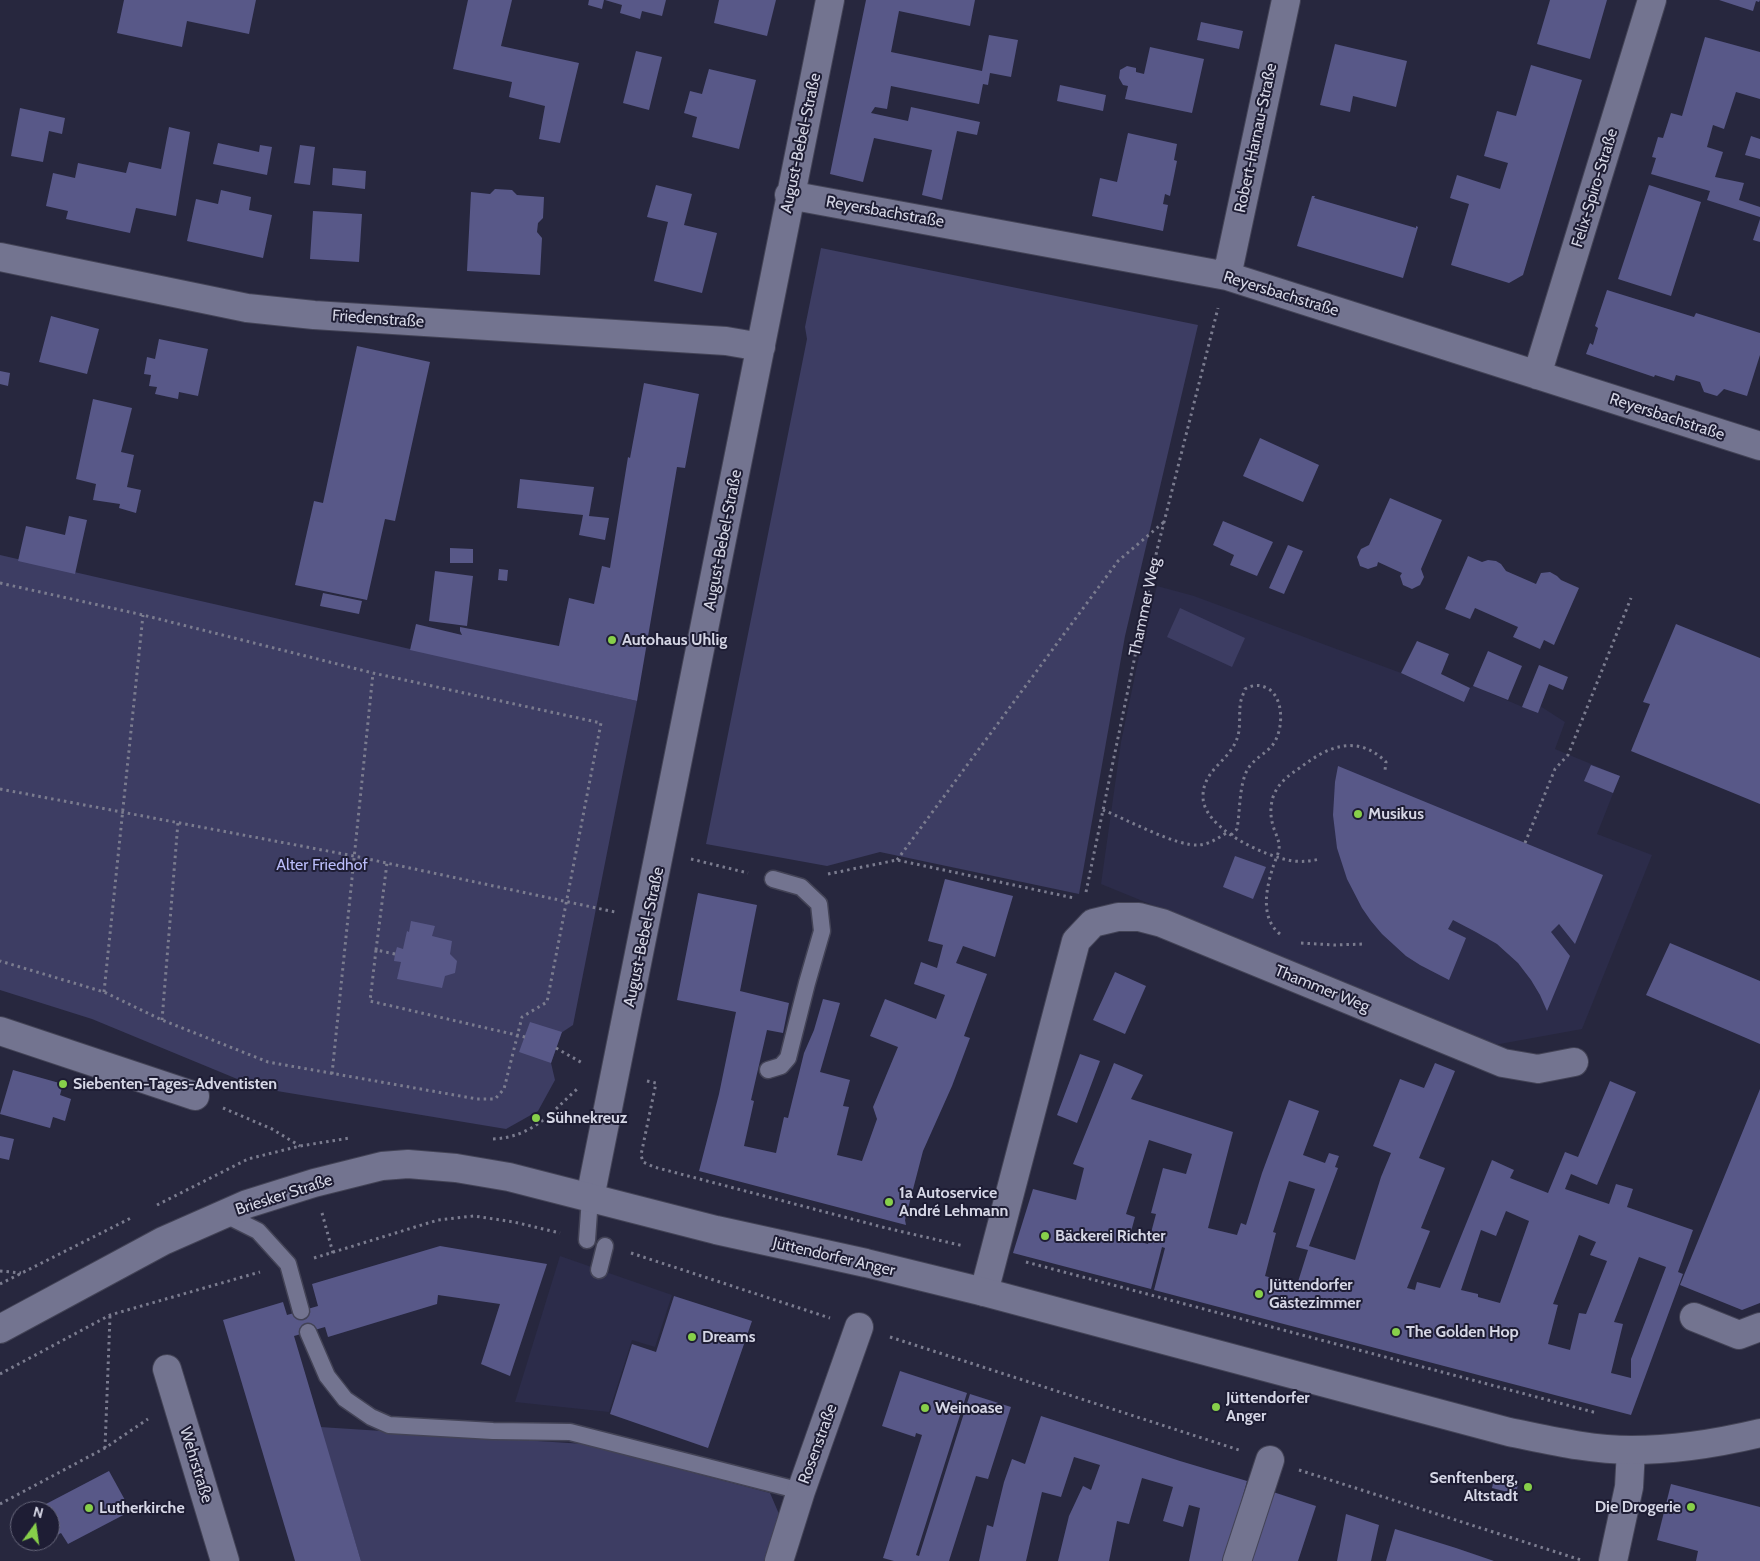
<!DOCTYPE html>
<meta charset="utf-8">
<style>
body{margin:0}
#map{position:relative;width:1760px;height:1561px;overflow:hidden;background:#27273e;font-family:Cabin,sans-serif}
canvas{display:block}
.north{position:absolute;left:10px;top:1501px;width:50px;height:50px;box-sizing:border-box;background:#1e1d34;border:1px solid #67677b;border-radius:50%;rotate:14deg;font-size:14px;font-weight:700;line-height:20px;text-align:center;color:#d5d6e5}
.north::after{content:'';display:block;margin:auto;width:18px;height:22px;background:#87cf4a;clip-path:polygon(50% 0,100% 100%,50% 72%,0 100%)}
</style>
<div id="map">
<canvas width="1760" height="1561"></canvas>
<div class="north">N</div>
</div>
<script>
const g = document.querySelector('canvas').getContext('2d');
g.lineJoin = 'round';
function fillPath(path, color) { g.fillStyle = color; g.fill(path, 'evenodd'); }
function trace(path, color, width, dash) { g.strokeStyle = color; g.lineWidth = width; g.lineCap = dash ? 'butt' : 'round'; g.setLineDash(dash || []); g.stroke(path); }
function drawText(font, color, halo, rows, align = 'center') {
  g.font = font + ' Cabin,sans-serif'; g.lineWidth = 4; g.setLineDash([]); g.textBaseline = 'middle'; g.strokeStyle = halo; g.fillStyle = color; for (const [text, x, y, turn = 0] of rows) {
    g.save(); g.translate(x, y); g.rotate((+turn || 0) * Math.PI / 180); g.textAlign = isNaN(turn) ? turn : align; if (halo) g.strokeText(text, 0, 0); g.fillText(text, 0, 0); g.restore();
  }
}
fillPath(new Path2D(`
 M1157,586l37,10 207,77 63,29 6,-14 3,-2 64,27 3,-7 25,16 -10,27 65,27 -23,58 55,21 -70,174 -88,16 -393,-161 20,-142 21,-100z
 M560,1256l112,39 -17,52 -23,-7 -23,72 -94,-10z`), '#2c2c4a');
fillPath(new Path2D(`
 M821,248l377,77 -73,311 -46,258 -199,-42 -53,14 -121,-22 101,-505 -2,-12z
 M0,555l637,146 -64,324 -12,8 -10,30 4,17 -17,31 -32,18 -247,-41 -167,-69 -92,-29z
 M1180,608l65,30 -13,29 -65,-30z
 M320,1427l264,17 186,49 9,21 -12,47h-406z`), '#3d3d63');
fillPath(new Path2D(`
 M124,0h132l-7,34 -62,-13 -5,26 -65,-14z
 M468,0h44l-11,46 78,17 -19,80 -21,-4 6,-33 -36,-9 3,-15 -59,-13z
 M589,0h15l-2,9 -14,-4z
 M605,0h61l-4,16 -20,-5 -2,8 -20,-6 2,-8z
 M719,0h57l-9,36 -53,-13z
 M866,0h109l-5,26 -71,-15 -8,41 91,19 7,-36 29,5 -7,37 -21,-4 -2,12 -5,-1 -4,20 -88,-18 -4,23 -12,-2 -4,6 37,8 3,-14 69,15 -3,13 -20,-4 -15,69 -20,-5 10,-45 -58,-12 -11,44 -33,-8z
 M1550,0h57l-17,59 -53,-15z
 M1719,0h41l-1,2 -3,-1 -3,10z
 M1201,22l42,9 -4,18 -42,-9z
 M1705,37l55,15v47l-24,-7 -12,37 -11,-4 -6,22 16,5 -8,25 29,6 -5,17 21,7v10l-53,-17 3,-9 -59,-17 5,-16 -4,-1 6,-20 5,1 8,-25 11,3z
 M1335,44l72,17 -11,46 -43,-11 -3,16 -30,-7z
 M1150,47l54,12 -12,54 -67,-14 3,-13 -5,-1 -4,-7 1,-8 7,-4 9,2v4l8,2z
 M636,51l26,6 -13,53 -26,-7z
 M1531,65l51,15 -59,195 -14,8 -58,-18 18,-61 -19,-6 7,-23 43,14 8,-26 -24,-7 13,-45 19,5z
 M709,69l47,11 -17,69 -47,-12 5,-20 -13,-4 6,-22 12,3z
 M1060,85l46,10 -3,16 -46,-10z
 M20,108l45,10 -3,16 -13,-3 -6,31 -32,-6z
 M169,127l21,5 -14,84 -40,-8 -6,25 -64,-14 2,-8 -22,-5 7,-33 22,5 3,-15 48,10 3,-11 32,7z
 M1128,133l49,11 -3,16 3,1 -7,35 -5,-2 -2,10 5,1 -5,26 -71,-15 8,-38 17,4z
 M1751,136l9,3v20l-15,-4z
 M218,143l41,9 1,-7 12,2 -5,28 -54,-11z
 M300,145l15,2 -5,38 -16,-2z
 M333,168l33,3 -1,18 -33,-4z
 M656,185l36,9 -8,31 33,8 -15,60 -48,-12 14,-59 -21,-5z
 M1649,185l52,17 -30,94 -53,-17z
 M495,189l17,1 5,5 27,2 -1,21 -5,5 -1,9 5,6 -2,37 -73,-4 4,-79 19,2z
 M221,190l30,7 -2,13 23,5 -9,43 -76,-17 9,-42 22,5z
 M1312,196h3l-1,2 102,30v-2l2,1 -15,51 -106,-32z
 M313,211l49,3 -3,48 -49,-3z
 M1760,219v23l-7,-2z
 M1607,290l87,27 2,-4 64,20v22l-13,41 -23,-7 -7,7 -13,-4 -4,-10 -24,-7 -2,6 -19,-6 -1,2 -68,-23 4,-11 3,2 5,-17 -3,-2z
 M51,316l48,13 -12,45 -48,-12z
 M159,339l49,10 -10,47 -19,-4 -1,7 -23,-5 2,-7 -8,-1 2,-11 -7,-1 3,-17 8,2z
 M357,346l73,16 -35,159 -10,-2 -18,81 -72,-15 19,-84 9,2z
 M0,371l10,2 -2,13 -8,-2z
 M644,383l55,11 -14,74 -8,-1 -40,234 -227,-51 6,-26 46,11 -2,-4v-4l99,19 10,-48 25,6 8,-38 8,2 18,-111 2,1z
 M93,399l39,9 -11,44 13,3 -7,32 14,3 -5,23 -17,-5 1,-4 -27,-4 3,-16 -20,-5z
 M1260,438l59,27 -16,37 -60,-26z
 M520,479l74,8 -5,29 20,2 -4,22 -26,-5 4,-20 -66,-7z
 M1390,498l52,22 -21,49 3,8 -4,8 -8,4 -9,-4 -3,-9 2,-3 -24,-11 -1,4 -9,3 -8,-3 -3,-9 4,-8 8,-4z
 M69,516l18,4 -12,54 -57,-13 8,-35 39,9z
 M1223,521l50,21 -16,34 -27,-11 4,-10 -21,-10z
 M1288,545l15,6 -19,43 -15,-6z
 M450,548l23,1v14h-23z
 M1468,556l14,6 6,-2 8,1 5,3 5,7 30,13 5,-11 9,-1 7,4 4,4 18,8 -25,57 -10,-5 -4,9 -27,-12 5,-10 -43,-19 -5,11 -25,-10z
 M499,569l9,1 -1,11 -9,-1z
 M435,571l38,5 -6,50 -38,-5z
 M323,593l39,8 -3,13 -39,-8z
 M1676,624l84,34v146l-129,-53 19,-47 -7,-2z
 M1417,641l32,13 -8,20 29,14 -6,14 -63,-29z
 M1488,651l34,15 -14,34 -35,-14z
 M1539,665l29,12 -5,13 -14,-6 -11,29 -16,-6z
 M1591,765l29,11 -7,17 -29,-12z
 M1338,766l265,109 -28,69 -16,-20 -8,8 19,24 -23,55 -7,-16 -9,-15 -13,-17 -21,-19 -21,-12 -23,-12 -5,9 18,9 -17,42 -29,-15 -14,-9 -24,-22 -11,-13 -9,-13 -15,-29 -10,-31 -4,-33 2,-33z
 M1235,856l31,11 -13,32 -30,-12z
 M945,879l68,17 -18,61 -32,-11 -7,17 31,11 -23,62 6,2 -18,48 -29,65 -18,69 1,5 -207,-54 20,-77 17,-82 -59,-12 21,-107 59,12 -17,86 49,12 -6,30 -16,-3 -16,70 3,1 -10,45 32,7 8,-36 4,1 16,-65 10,-23 9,-31 17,4 -20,69 30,8 -7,26 6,1 -12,48 25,6 15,-42 -4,-12 25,-60 -28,-11 15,-37 51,20 9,-24 -31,-11 7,-22 16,6 6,-23 -15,-4z
 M411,921l24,5 -3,10 20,5 -2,13 7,7 -2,12 -10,3 -3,12 -45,-9 4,-17 -7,-1 1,-7 2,-7 6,2 4,-18 2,1z
 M1670,943l90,38v63l-114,-49z
 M1115,972l31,14 -21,48 -32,-14z
 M530,1022l32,10 -11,31 -32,-11z
 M1080,1054l20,7 -23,62 -20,-8z
 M1114,1063l29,12 -12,24 102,33 -25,96 29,7 4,-12 5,2 16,-52 27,-73 30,11 -16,44 22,8 4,-10 10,3 -4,11 3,1 -29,78 46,14 26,-83 10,-24 -18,-7 27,-67 24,9 11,-25 20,8 -36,87 26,10 -24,60 9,3 -23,57 8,2 2,-8 23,6 52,-128 22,10 -4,8 38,15 17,-41 13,5 32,-76 26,11 -39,93 -26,-11 -6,15 44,15 7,-20 17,5 -6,18 66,23 -15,42 5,2 -52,141 -477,-125 11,-42 -3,-1 -11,42 -138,-36 20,-64 43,11 8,-32 -11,-4zM1149,1140l43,14 -6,20 -23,-6 -12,45 5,1 -8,30 -19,-5 6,-22 -9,-3zM1289,1181l26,8 -19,58 12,3 -11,35 -32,-9 11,-43 -3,-1zM1506,1211l23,10 -29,82 -22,-6v-3l-17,-4 20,-60 15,6zM1579,1235l17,7 -6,13 17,6 -21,53 -7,-1 -9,37 -22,-6 10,-39 -5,-1zM1639,1257l27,10 -35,92v19l-20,-5 12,-49 -9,-2z
 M13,1070l50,14 -3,11 11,4 -6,22 -12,-4 -3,11 -50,-14z
 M1760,1089v214l-18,7 -62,-25z
 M0,1136l14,3 -5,21 -9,-2z
 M440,1246l107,18 -37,112 -29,-12 19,-60 -62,-9 -1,9 -109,33 -3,-10 -31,9 67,225h-66l-72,-241 60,-18 4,13 31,-9 -6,-22z
 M674,1296l78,25 -44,127 -98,-34 22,-70 24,8z
 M900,1371l67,22 -51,162 3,1 51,-162 41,13 -23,72 -12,-3 -27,85h-55l-11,-3 39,-123 -6,-2 -1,4 -33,-11z
 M1041,1416l139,45 67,20 -22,80h-36l11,-53 -11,-3 -6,22 -20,-6 10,-34 -31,-9 -13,46 -12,-3 -8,40h-51l11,-45 14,-30 8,4 9,-25 -26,-8 -13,40 -19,-5 -16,69h-47l8,-36 6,2 11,-45 8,-23 13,5z
 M109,1471l22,40 -63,33 -7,-11 -4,2 -7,-13v-4l3,-1 -7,-13z
 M1494,1479l24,6 -2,9 -24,-6z
 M1671,1484l89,23v54h-64l2,-10 -41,-11z
 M1270,1491l46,15 -18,55h-47z
 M1346,1514l33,11 -8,36h-34z
 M1395,1529l61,19 38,13h-108z`), '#585888');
const service = new Path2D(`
 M768,1070l13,-4 7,-8 19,-75 15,-52 -3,-27 -18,-17 -28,-8
 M224,1214l34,17 30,33 13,47
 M587,1240l3,-42
 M599,1270l6,-24
 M308,1332l19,44 18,23 26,18 18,8 104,6 77,1 231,59`);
const minor = new Path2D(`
 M789,195l438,81 533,170
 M0,257l247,51 67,7 412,26 35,6
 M1227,276l59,-276
 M1537,375l115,-375
 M0,1031l195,65
 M590,1198c82,-399 157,-799 240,-1198
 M984,1292l92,-351 17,-18 25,-6h21l23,6 341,140 35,6 36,-7
 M1694,1317l45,18 21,-8
 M167,1369l58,192
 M779,1561l22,-70 58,-164
 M1237,1561l33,-101
 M1613,1561l16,-74 2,-37`);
const secondary = new Path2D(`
 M0,1329l163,-88 84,-37 67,-21 68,-17 26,-2 48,4 53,9 207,53 150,33 118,29 525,140c40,8 81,18 122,18 43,0 87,-7 129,-17`);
trace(service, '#434356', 19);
trace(minor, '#434356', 30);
trace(secondary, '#434356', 30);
trace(new Path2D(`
 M0,583l143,32 230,58 228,50 -54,279 -25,15 -18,72 -9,10h-18l-209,-37 -106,-42 -58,-28 -104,-31
 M0,789l354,67 261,56
 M1103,810c23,9 74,37 96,35 11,-1 19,-7 29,-13
 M1231,835l6,-6c3,-17 2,-37 8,-54 5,-14 16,-18 26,-28 13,-14 14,-50 -4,-59 -8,-4 -15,-3 -22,1 -2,6 -5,12 -5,18 -1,11 1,24 -4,34 -8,20 -32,29 -33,54 -2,33 63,62 90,66 10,1 18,0 27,-2
 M1525,843l30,-74 13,-14 63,-157
 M691,859l57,14
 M897,860l221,-299 46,-39
 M828,874l69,-14 177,38
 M1086,892l71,-342 61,-242
 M1280,934c-20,-16 -14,-45 -7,-67 2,-7 7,-15 6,-22 0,-4 -2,-7 -3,-11 -5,-12 -7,-23 -3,-37 5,-14 16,-22 28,-30 27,-21 57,-33 85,-5l-1,8
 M1301,943l34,2 30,-1
 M376,950l11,-87
 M395,954l-19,-4 -6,51 155,36
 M104,992l39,-377
 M162,1020l16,-198
 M556,1048l28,16
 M332,1074l41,-401
 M647,1081l9,2 -15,72 2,7 11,5 232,61 78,18
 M223,1108l49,21 28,17
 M493,1139c39,-2 57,-25 84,-50
 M157,1205l91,-46 52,-13 50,-8
 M322,1213l11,40
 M631,1253l199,65
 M314,1258l124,-38 36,-4 40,6 46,11
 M1026,1262l571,151
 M0,1271l21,2
 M0,1284l131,-66
 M110,1316l-5,132 43,-29
 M890,1337l349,113
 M0,1374l110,-59 150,-43
 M1299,1470l282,90
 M0,1504l105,-56`), '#7b7c8f', 3, [2.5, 4]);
trace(service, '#737490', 16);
trace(minor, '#737490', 28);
trace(secondary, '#737490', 28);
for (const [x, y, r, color] of [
 [612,640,5,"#87cf4a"],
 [1358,814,5,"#87cf4a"],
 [63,1084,5,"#87cf4a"],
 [536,1118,5,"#87cf4a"],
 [889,1202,5,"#87cf4a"],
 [1045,1236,5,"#87cf4a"],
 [1259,1294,5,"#87cf4a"],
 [1396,1332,5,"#87cf4a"],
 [692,1337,5,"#87cf4a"],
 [1216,1407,5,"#87cf4a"],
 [925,1408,5,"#87cf4a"],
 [1528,1487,5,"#87cf4a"],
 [1691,1507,5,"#87cf4a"],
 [89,1508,5,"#87cf4a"]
]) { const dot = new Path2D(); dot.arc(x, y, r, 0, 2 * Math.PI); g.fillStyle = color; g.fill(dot); trace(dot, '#1e1d34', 2); }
drawText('16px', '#d5d6e5', '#1e1d34', [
 ["Robert-Harnau-Straße",1256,138,-78],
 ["August-Bebel-Straße",801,143,-78],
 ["Felix-Spiro-Straße",1595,188,-73],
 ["Reyersbachstraße",885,212,10],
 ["Reyersbachstraße",1281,294,17],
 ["Friedenstraße",378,319,4],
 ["Reyersbachstraße",1667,417,18],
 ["August-Bebel-Straße",723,540,-79],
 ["Thammer Weg",1145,607,-78],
 ["August-Bebel-Straße",644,937,-78],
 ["Thammer Weg",1322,989,22],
 ["Briesker Straße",284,1195,-18],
 ["Jüttendorfer Anger",834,1257,13],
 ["Rosenstraße",818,1444,-70],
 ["Wehrstraße",196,1465,73]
]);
drawText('bold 16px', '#d5d6e5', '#1e1d34', [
 ["Autohaus Uhlig",622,640],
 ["Musikus",1368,814],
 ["Siebenten-Tages-Adventisten",73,1084],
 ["Sühnekreuz",546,1118],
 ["1a Autoservice",899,1193],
 ["André Lehmann",899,1211],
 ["Bäckerei Richter",1055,1236],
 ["Jüttendorfer",1269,1285],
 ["Gästezimmer",1269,1303],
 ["The Golden Hop",1406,1332],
 ["Dreams",702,1337],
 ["Jüttendorfer",1226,1398],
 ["Anger",1226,1416],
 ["Weinoase",935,1408],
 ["Senftenberg,",1518,1478,"right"],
 ["Altstadt",1518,1496,"right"],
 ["Die Drogerie",1681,1507,"right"],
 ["Lutherkirche",99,1508]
], 'left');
drawText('16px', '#babcf9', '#1e1d34', [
 ["Alter Friedhof",322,865]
]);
</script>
